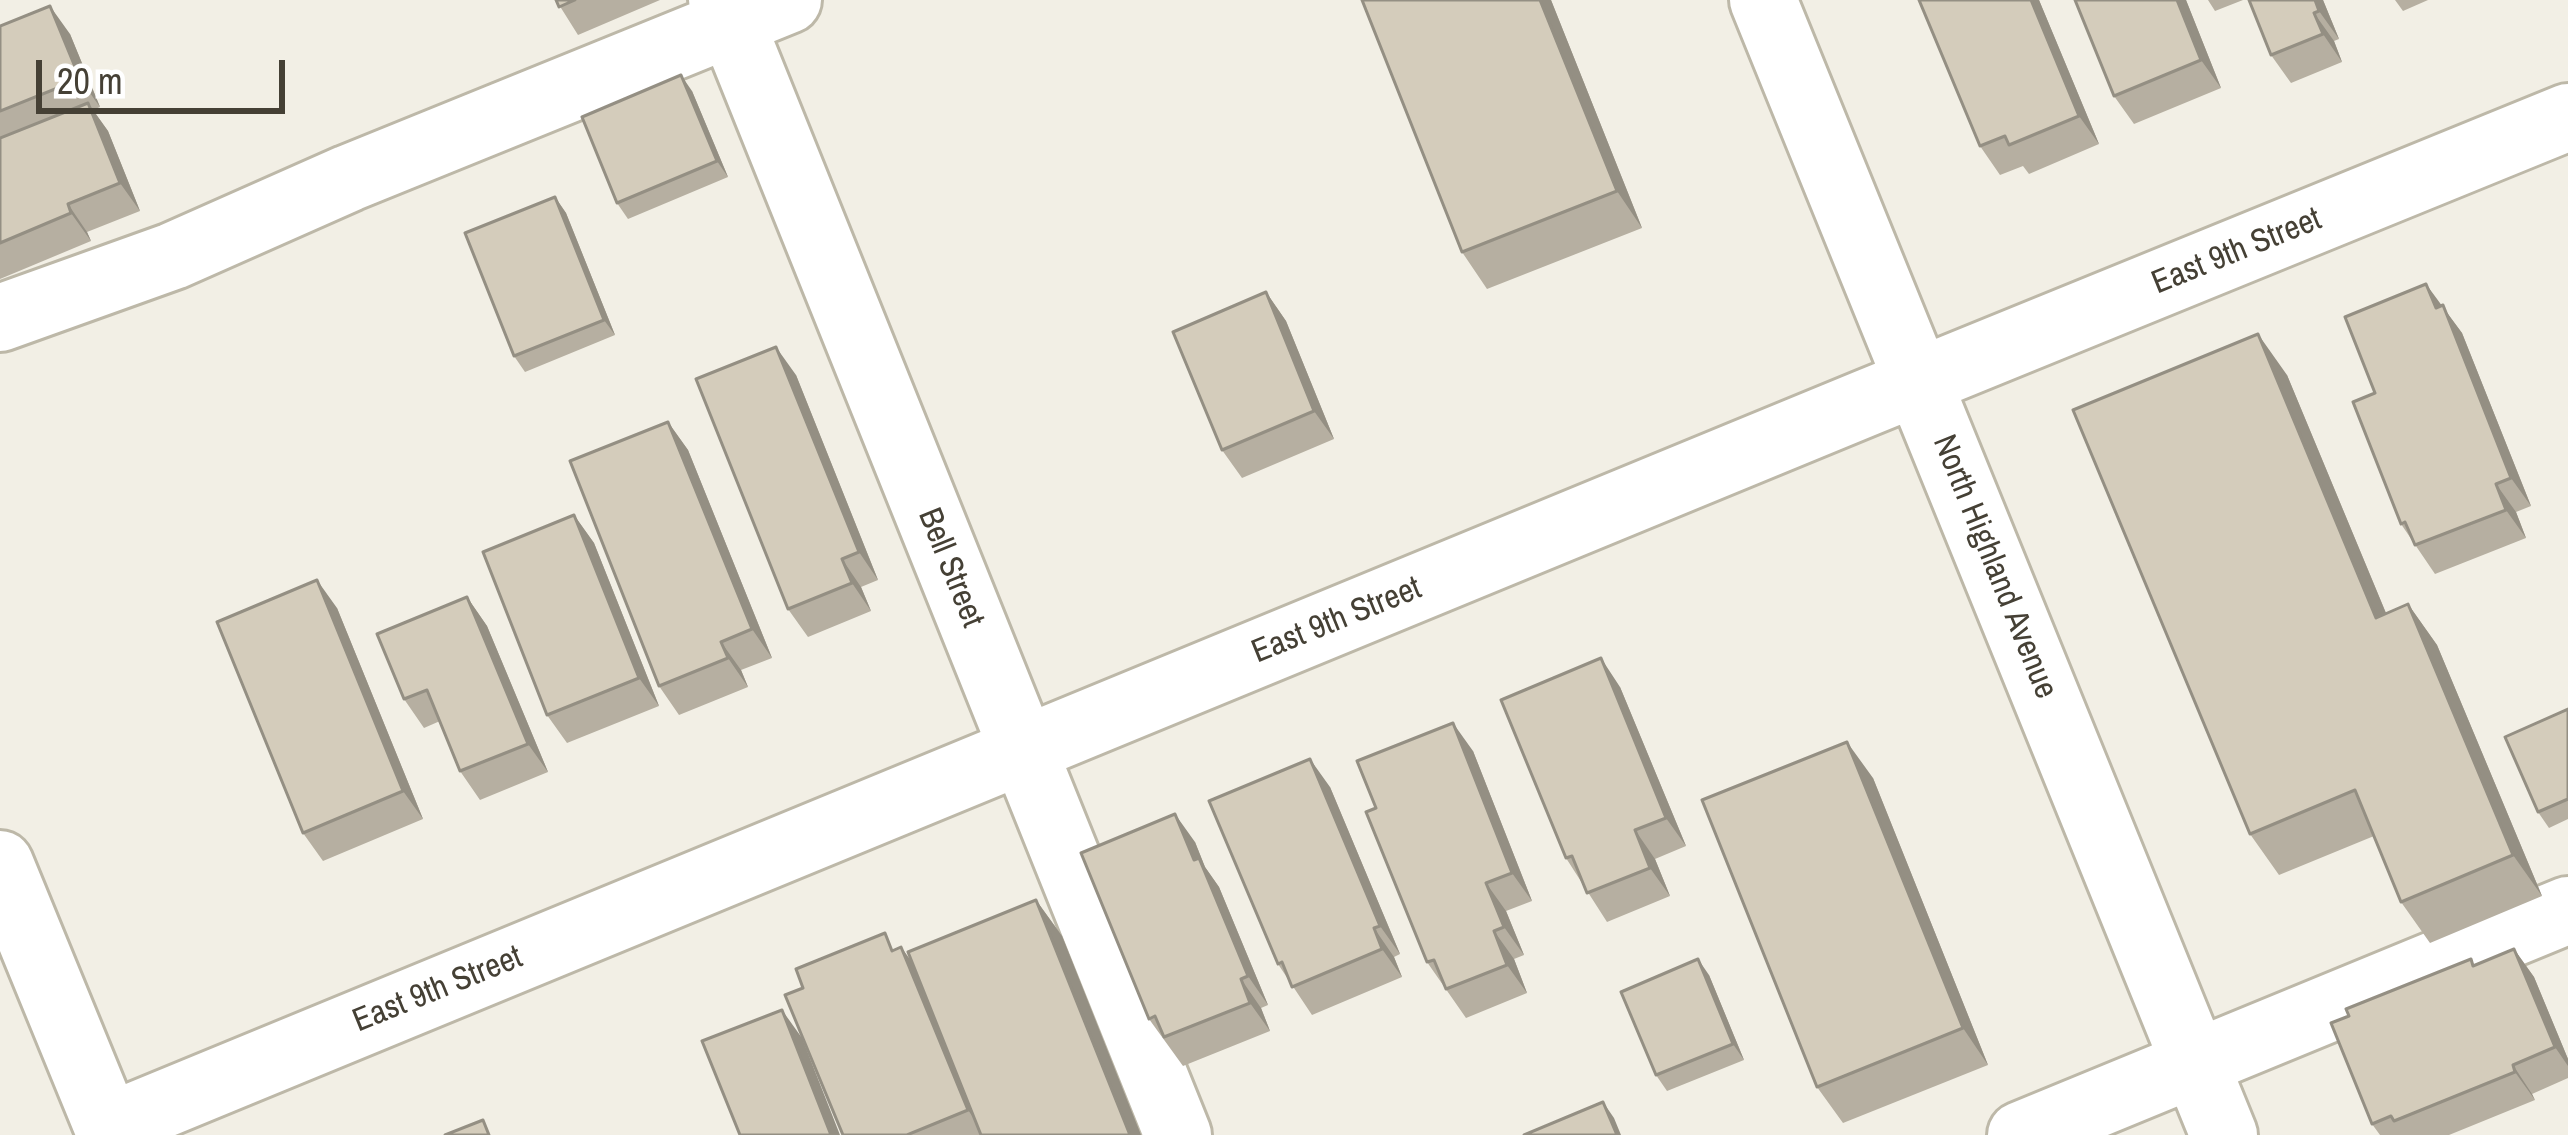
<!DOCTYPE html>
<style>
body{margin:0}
#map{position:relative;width:2568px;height:1135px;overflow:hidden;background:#f2efe5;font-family:"Archivo Narrow",sans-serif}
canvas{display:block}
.scale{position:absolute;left:36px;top:60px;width:249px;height:54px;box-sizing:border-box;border:6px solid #454035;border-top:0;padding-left:15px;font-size:36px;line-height:42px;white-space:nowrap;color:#454035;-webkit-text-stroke:9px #fff;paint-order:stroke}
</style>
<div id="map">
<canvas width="2568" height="1135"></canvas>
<div class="scale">20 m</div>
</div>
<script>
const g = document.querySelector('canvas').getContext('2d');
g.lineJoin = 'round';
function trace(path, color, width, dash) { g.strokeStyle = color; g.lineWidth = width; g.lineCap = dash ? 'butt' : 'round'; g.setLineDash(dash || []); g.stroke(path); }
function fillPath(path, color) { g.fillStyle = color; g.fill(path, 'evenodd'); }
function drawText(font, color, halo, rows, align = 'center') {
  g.font = font + ' "Archivo Narrow",sans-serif'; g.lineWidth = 9; g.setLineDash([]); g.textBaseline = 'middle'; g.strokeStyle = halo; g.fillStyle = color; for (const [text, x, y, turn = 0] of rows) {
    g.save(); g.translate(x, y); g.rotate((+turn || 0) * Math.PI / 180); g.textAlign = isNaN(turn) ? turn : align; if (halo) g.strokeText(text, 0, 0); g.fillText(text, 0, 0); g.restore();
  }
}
const minor = new Path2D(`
 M722,0l456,1135
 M1763,0l461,1135
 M0,318l173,-62 176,-78 439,-178
 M0,864l111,271
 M108,1127l1758,-724 702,-286
 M2021,1135l547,-225`);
trace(minor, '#bdb8a8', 72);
trace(minor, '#fff', 66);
fillPath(new Path2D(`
 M556,0h104l-82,35z
 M1362,0h189l91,228 -155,61 -25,-37z
 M2039,0l60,144 -70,30 -6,-8 -23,9 -20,-29z
 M2186,0l35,88 -87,36 -20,-28z
 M2208,0h35l-28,11z
 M2249,0h74l16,39 -5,2 8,21 -51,21 -20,-28z
 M2395,0h33l-25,11z
 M0,26l70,8 30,73 -7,3 15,21 32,80 -53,21 4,9 -91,38z
 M692,91l36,86 -100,42 -11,-16z
 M555,197l11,16 49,122 -90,37 -11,-16z
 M1266,292l20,29 48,118 -92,39 -20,-28z
 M2441,305l21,28 69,173 -15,6 10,26 -91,36 -34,-50z
 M796,375l82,205 -17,7 10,24 -63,26 -20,-28z
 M2287,375l99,238 22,-9 29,41 105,251 -112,47 -29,-41 -27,-66 -95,39 -29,-41z
 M668,422l20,28 84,208 -31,12 7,17 -69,28 -20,-29z
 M574,515l20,28 65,163 -92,37 -20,-28z
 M467,597l20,29 61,146 -68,28 -20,-29 -20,-50 -16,7 -20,-29z
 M337,608l86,211 -100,42 -20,-28z
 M1620,687l66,159 -31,13 15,37 -63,26 -41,-64z
 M2568,709v110l-19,9 -11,-16z
 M1473,751l59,150 -26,10 18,44 -10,4 13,34 -61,25 -39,-56 -51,-154z
 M1873,778l115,287 -145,58 -26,-36z
 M1330,787l70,167 -6,3 8,20 -90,38 -34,-51z
 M1195,842l10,25 14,20 49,118 -7,3 9,23 -87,35 -34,-47z
 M1036,900l26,36 79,199h-298l54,-186 4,-2 11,15z
 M2514,949l20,28 34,82v19l-36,16 3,6 -86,35h-69l-8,-11 103,-159z
 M1709,975l35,85 -77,31 -11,-16z`), '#b6afa1');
fillPath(new Path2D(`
 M1540,0h11l91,228 -25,-37z
 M2031,0h8l60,144 -20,-28z
 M2177,0h9l35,88 -20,-28z
 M2315,0h8l16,39 -20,-28z
 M50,6l20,28 30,73 -20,-28z
 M2314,13l20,28 8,21 -19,-28z
 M681,75l11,16 36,86 -11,-16z
 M88,103l20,28 32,80 -20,-28z
 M555,197l11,16 49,122 -11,-15z
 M68,204l19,28 4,9 -20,-28z
 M2426,284l36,49 69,173 -20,-28z
 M1266,292l20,29 48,118 -20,-28z
 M2258,334l29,41 118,284 -29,-41z
 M776,347l20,28 82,205 -19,-28z
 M668,422l20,28 84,208 -20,-29z
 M2496,484l20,28 10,26 -20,-28z
 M574,515l20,28 65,163 -20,-28z
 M842,559l19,28 10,24 -19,-28z
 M317,580l20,28 86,211 -20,-28z
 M467,597l20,29 61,146 -20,-28z
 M2408,604l29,41 105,251 -29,-41z
 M721,642l20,28 7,17 -20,-29z
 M1601,658l19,29 66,159 -20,-28z
 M1453,723l20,28 59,150 -20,-28z
 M1847,742l26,36 115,287 -25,-37z
 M1310,759l20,28 70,167 -20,-28z
 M1175,814l20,28 10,25 14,20 49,118 -20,-29 -54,-116z
 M1635,830l20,29 15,37 -20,-28z
 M1486,883l20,28 18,44 -20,-28z
 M1036,900l26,36 79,199h-11z
 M1374,928l20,29 8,20 -20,-28z
 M1494,931l20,28 13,34 -20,-28z
 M901,947l20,28 65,160 -18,-25z
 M2514,949l20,28 34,82v7l-13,-19z
 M1698,959l11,16 35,85 -11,-16z
 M1241,979l20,29 9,23 -20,-28z
 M782,1010l20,28 38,97h-9z
 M2513,1065l19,29 3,6 -20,-28z
 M1603,1102l11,16 7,17h-4z`), '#948f83');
const building = new Path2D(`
 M556,0h19l-16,7z
 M1362,0h178l77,191 -155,61z
 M1919,0h112l48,116 -70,29 -4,-9 -25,10z
 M2075,0h102l24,60 -87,36z
 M2249,0h66l4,11 -5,2 9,21 -52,21z
 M50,6l30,73 -80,32v-85z
 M681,75l36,86 -100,42 -35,-86z
 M88,103l32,80 -52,21 3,9 -71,30v-105z
 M555,197l49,123 -90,36 -49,-123z
 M2426,284l10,24 7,-3 68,173 -15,6 10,26 -91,35 -10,-23 -4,2 -48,-122 22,-9 -30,-76z
 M1266,292l48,119 -92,39 -49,-118z
 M2258,334l118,284 32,-14 105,251 -112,47 -46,-112 -105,44 -177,-424z
 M776,347l83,205 -17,7 10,24 -64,26 -92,-230z
 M668,422l84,207 -31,13 7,16 -69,28 -89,-225z
 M574,515l65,163 -92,37 -64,-163z
 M317,580l86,211 -100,42 -86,-211z
 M467,597l61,147 -68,27 -33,-81 -23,9 -27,-65z
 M1601,658l65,160 -31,12 15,38 -63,25 -15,-37 -6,2 -65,-158z
 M2568,709v90l-30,13 -33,-75z
 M1453,723l59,150 -26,10 18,44 -10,4 13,34 -61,24 -12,-29 -7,2 -61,-150 10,-4 -19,-47z
 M1847,742l116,286 -146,59 -115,-287z
 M1310,759l70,167 -6,2 8,21 -90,38 -10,-25 -4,2 -69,-163z
 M1175,814l19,46 5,-2 49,118 -7,3 9,24 -86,34 -9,-21 -6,3 -68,-166z
 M1036,900l94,235h-149l-73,-183z
 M885,933l7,18 9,-4 67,163 -61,25h-64l-58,-140 18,-7 -7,-19z
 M2514,949l41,98 -42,18 2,7 -121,49 -3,-5 -19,8 -41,-101 18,-7 -3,-7 125,-50 2,7z
 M1698,959l35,85 -77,31 -35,-83z
 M782,1010l49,125h-91l-38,-94z
 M1603,1102l14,33h-93z
 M483,1120l6,15h-44z`);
fillPath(building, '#d4ccbb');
trace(building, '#948f83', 3);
drawText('33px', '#454035', '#fff', [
 ["East 9th Street",2237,252,-22],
 ["North Highland Avenue",1994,567,68],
 ["Bell Street",950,568,68],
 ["East 9th Street",1337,621,-22],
 ["East 9th Street",438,990,-22]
]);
</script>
